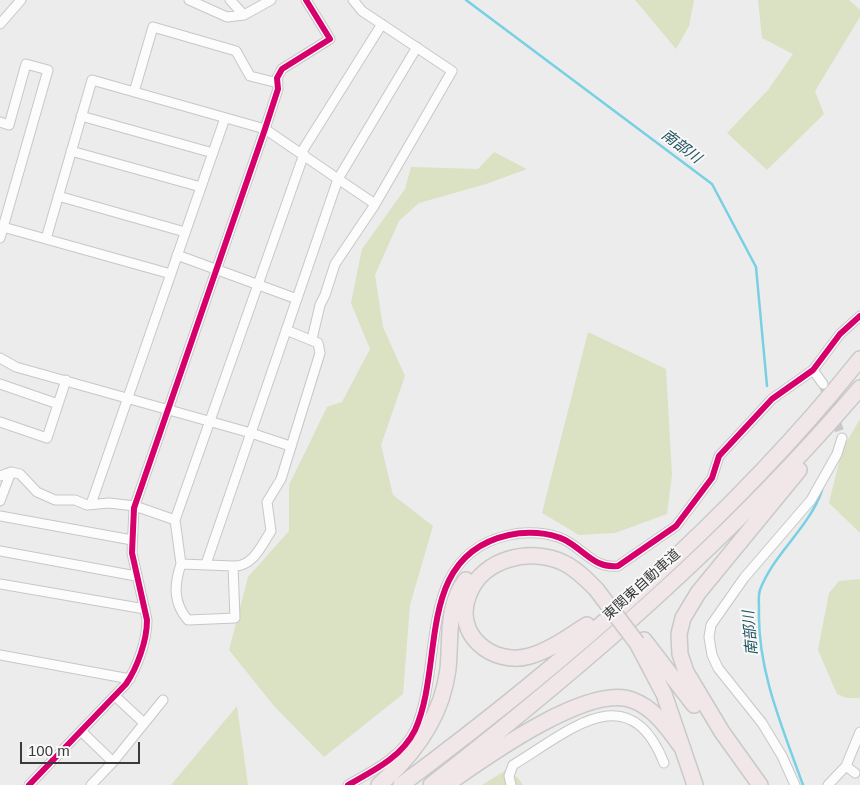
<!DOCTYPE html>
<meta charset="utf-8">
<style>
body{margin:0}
#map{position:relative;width:860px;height:785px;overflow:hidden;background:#ececec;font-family:Arial,sans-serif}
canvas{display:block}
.scale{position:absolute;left:20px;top:742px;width:120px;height:22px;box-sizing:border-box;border:2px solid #3a3a3b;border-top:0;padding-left:6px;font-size:15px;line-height:18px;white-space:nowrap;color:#3a3a3b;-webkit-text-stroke:4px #f9f9fa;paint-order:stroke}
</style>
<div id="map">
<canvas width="860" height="785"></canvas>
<div class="scale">100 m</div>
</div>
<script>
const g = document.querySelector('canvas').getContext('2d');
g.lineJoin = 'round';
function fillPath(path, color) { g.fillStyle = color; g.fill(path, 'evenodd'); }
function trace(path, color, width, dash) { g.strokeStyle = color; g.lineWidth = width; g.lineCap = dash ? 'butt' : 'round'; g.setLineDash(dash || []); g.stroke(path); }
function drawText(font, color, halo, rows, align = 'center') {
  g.font = font + ' Arial,"Noto Sans JP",sans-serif'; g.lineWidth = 4; g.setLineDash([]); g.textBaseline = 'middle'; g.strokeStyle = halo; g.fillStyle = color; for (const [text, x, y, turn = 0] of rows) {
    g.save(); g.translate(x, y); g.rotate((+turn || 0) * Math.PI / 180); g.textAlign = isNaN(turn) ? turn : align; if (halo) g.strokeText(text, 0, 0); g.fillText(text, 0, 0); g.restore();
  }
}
fillPath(new Path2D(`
 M635,0h59l-5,26 -13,23z
 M758,0h91l11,10v7l-45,74 9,23 -57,56 -40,-37 41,-43 25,-36 -31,-16z
 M494,152l33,17 -41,15 -67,19 -20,18 -24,54 8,52 22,49 -24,69 12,50 40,31 -23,79 -7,89 -79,63 -50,-51 -45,-56 19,-73 41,-46v-46l38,-78 15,-5 28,-53 -19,-46 11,-54 43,-60 6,-22 67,2z
 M588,332l78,37 6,106 -5,39 -52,19 -36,2 -37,-22z
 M860,419v114l-31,-30 13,-53z
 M860,579v119h-13l-10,-4 -19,-44 11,-57 10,-12z
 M237,706l11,79h-77z
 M506,770l12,8 5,7h-41z`), '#dbe1c3');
trace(new Path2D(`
 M466,0l246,184 44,83 11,119
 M803,785c-20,-56 -46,-115 -44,-176 0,-6 -1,-13 1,-19 13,-36 50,-63 62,-100`), '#77d0e3', 2.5);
trace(new Path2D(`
 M823,384l19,54`), '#c8c8c9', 9, [9, 4.5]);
const street = new Path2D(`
 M189,0l38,17 17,-2 27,-15
 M230,0l14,15
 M0,24l21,-24
 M134,92l19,-65 83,24 14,25 28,7
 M81,116l132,37
 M0,122l9,3 17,-61 22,6 -48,168
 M71,151l130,36
 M301,153l81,-129
 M58,196l127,36
 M375,204l-37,-25 79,-132
 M3,227l168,47
 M46,239l46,-159 173,49 73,50 -132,385
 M177,255l120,44
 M312,339l8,-34 5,-10 10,-31 39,-58 78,-135 -90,-60 -9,-11
 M0,358l16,9 235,66 39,13
 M813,370l10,14
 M0,384l58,20
 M0,422l47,16 19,-58
 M0,476l11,-4 9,2 17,18 18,8h20l12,5 22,-2 26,3 40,14 129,-366
 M0,501l11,-29
 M91,504l134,-386
 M0,516l132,24
 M175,520l6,44
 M0,551l136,25
 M233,566l2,52 -47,2c-15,-17 -14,-35 -7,-56l52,2c20,1 28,-20 38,-35l-4,-29 14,-23 39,-126 -2,-10 -32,-13
 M0,584l145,25
 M0,655l130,24
 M115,696l29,27
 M81,731l32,31
 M846,766l9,7
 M29,785l97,-101c11,-16 21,-43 21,-64l-15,-67 2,-45 131,-379 13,-40 -1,-11 5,-9 48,-30 -24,-39
 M91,785l22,-23 50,-62
 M348,785c25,-14 54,-28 67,-55 30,-66 -1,-174 94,-195 17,-4 40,-3 56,5 19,10 30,29 53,26l58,-40 36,-48 7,-22 53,-57 41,-29 27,-36 20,-18
 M511,785l-2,-9 4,-11c55,-33 116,-91 151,-2
 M795,785l-13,-29 -20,-33 -44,-55 -6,-13 -3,-18 2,-12 33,-47 67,-78 26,-46 5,-16
 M828,785l18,-19 14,-34`);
const highway = new Path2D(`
 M587,625c-18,11 -36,25 -57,31 -37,11 -78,-22 -61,-62 14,-36 62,-47 95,-31 12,6 22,16 32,26
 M644,640l50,65
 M637,643l27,51 31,91
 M379,785c36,-31 63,-68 69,-116 3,-30 -2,-64 18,-89
 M401,785c162,-120 333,-268 459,-426
 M431,785c154,-120 302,-248 429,-397
 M446,785c37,-26 142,-102 186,-85 23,8 37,30 51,49
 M760,785l-38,-53 -36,-60 -6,-18 -1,-20 4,-16 15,-25 101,-123`);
trace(street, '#c7c7c7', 11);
trace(highway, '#c9c9c9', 18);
trace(street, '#fcfcfc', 9);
trace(highway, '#f2e7e8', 15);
const highwayBridge = new Path2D(`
 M596,589l41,54`);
trace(highwayBridge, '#c9c9c9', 18, []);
trace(highwayBridge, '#f2e7e8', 15);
trace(new Path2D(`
 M29,785l97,-101c11,-16 21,-43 21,-64l-15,-67 2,-45 131,-379 13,-40 -1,-11 5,-9 48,-30 -24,-39
 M348,785c25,-14 54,-28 67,-55 30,-66 -1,-174 94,-195 17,-4 40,-3 56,5 19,10 30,29 53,26l58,-40 36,-48 7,-22 53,-57 41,-29 27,-36 20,-18`), '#d6006c', 6);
drawText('14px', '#3a3a3b', '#f9f9fa', [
 ["東関東自動車道",642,585,-42]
]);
drawText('italic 15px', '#215560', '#f9f9fa', [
 ["南部川",681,147,37],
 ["南部川",751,633,-95]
]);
</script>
